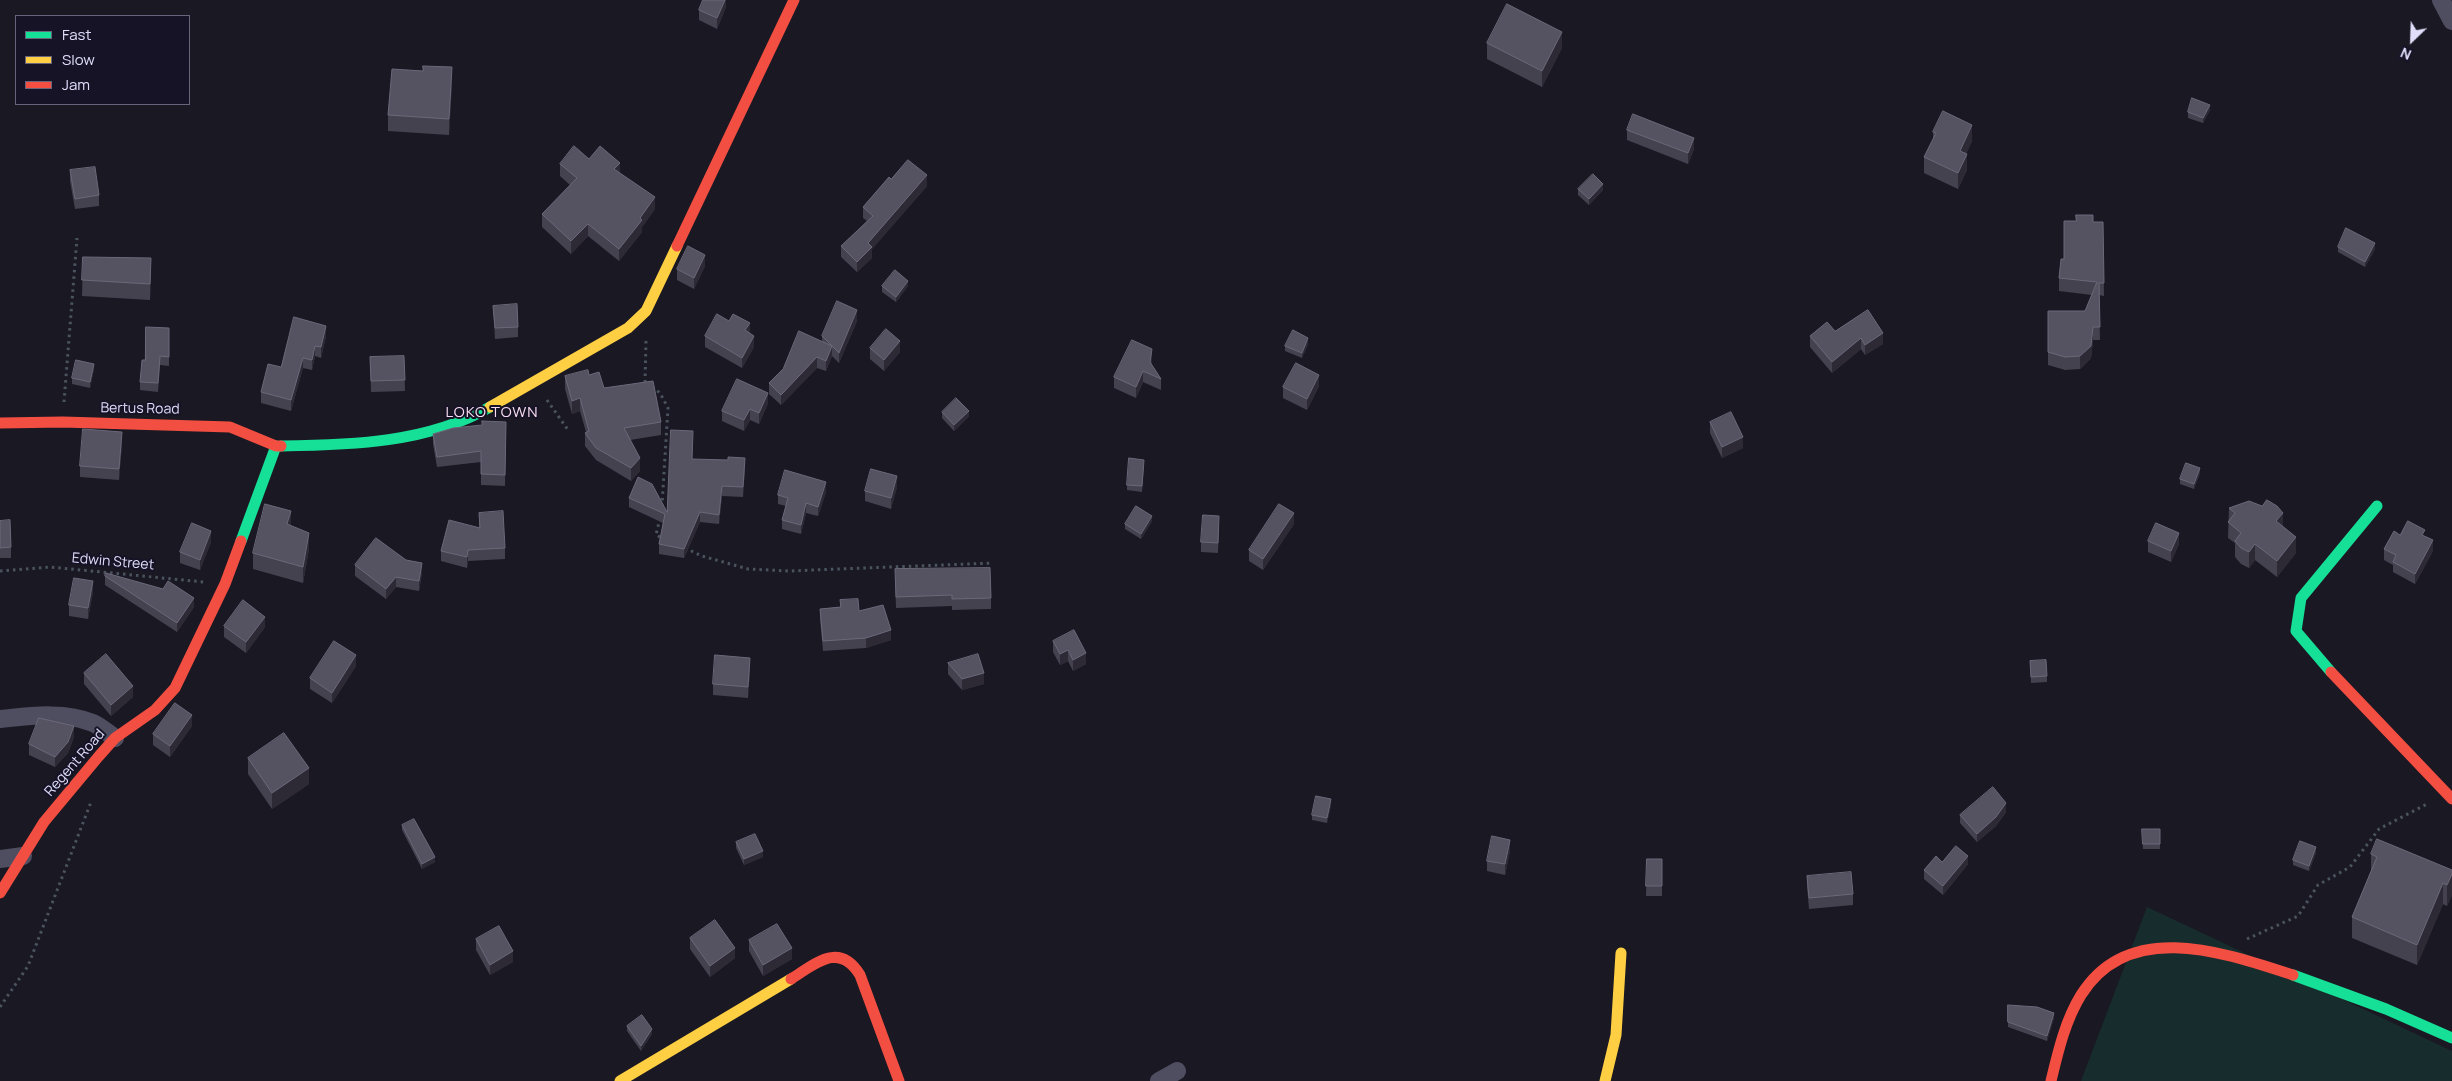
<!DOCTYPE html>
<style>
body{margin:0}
#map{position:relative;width:2452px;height:1081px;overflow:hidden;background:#1a1822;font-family:Manrope,sans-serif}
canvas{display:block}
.legend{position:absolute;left:15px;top:15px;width:175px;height:90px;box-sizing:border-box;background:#161327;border:1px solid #67647c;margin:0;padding:6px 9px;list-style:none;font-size:15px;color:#e0ddfb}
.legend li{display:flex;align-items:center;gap:10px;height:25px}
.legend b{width:25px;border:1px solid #67647c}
.north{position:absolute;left:2387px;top:15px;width:50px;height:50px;-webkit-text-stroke:4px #161327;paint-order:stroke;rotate:204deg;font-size:14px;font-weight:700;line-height:20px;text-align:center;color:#e0ddfb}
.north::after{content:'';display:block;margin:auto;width:18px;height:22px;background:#e0ddfb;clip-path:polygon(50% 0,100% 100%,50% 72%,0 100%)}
</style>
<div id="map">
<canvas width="2452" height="1081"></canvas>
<ul class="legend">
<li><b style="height:6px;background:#16e098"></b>Fast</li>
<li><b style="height:6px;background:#ffcf43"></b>Slow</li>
<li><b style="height:6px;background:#f24e42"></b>Jam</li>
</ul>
<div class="north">N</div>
</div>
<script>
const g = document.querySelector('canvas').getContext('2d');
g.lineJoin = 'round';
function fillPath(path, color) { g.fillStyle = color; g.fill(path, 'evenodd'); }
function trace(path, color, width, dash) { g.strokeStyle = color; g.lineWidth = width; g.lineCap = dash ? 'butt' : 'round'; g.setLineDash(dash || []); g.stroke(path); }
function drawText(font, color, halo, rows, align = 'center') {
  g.font = font + ' Manrope,sans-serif'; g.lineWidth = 4; g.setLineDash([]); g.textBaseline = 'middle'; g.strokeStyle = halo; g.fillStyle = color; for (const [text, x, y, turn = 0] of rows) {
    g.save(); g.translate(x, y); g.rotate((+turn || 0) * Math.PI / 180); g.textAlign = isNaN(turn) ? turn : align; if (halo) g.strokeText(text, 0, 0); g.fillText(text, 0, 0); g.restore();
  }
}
fillPath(new Path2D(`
 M2147,907l305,144v30h-371z`), '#172d2d');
trace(new Path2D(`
 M646,341l-1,41 2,2
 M652,387l8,6 8,15 -6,97
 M547,400l21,30
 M64,402l13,-164
 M660,518l-4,17 8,4
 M685,548l17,8 46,13 41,2 204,-8
 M0,571l50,-4 154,15
 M2247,939l51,-23 20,-31 32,-18 29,-38 48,-25
 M0,1007l28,-41 63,-164`), '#4a545e', 3, [2.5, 4]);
trace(new Path2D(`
 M2441,0l11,21
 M0,719c29,-3 65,-8 93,4 7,3 15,10 22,15
 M0,859l23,-3
 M1159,1081l18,-10`), '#4f4e61', 18);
trace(new Path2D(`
 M281,446c70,-1 147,-3 209,-39
 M241,541l35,-95
 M2331,672l-35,-41 5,-33 76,-92
 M2293,975l93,34 66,29`), '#16e098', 11);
trace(new Path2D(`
 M490,407l138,-79 18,-17 31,-65
 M620,1081l171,-102
 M1605,1081l11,-46 5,-82`), '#ffcf43', 11);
trace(new Path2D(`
 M677,246l117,-246
 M0,423l63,-1 167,5 46,19h5
 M2331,672l121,127
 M0,893l44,-71 55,-66 16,-18 40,-28 20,-22 50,-104 16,-43
 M791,979c24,-15 48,-38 69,-4l39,106
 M2051,1081c7,-29 14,-60 30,-86 48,-77 144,-42 212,-20`), '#f24e42', 11);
fillPath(new Path2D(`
 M726,0v7l-9,22 -18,-9v-10z
 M1487,43l75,5 -20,39 -55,-28z
 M452,83l-3,52 -61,-4v-16z
 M2210,110l-7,13 -15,-5v-6z
 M1627,130l67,19 -6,15 -61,-24z
 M1933,132l39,9 -6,13 1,16 -9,19 -34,-16v-16l9,-17z
 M589,159l31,14 35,36 -13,18v5l-23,29 -31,-25 -17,18 -29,-27v-13l28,-29 -10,-9v-12z
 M70,170l29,25v11l-24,3 -5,-28z
 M891,179l36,7 -55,63v9l-15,14 -16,-15v-11l26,-25 -4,-3v-11z
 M1578,189l25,1 -14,15 -11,-10z
 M2093,222h10l1,74 -5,-1 1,45h-7l-2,18 -11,11 -15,1 -17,-5v-54h37l7,-16 -33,-4v-13l5,-19z
 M2338,247l37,2 -10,18 -27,-15z
 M83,257l68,17 -1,26 -68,-4z
 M705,266l-11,23 -17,-9v-11z
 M882,286h26l-12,16 -14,-10z
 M493,306l25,21v10l-23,2z
 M857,321l-18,42 -7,-7 -6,15 -9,-3 -36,37 -12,-11v-11l53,-41v-6z
 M169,328v38l-9,-1 -2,27 -18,-2v-8l5,-22z
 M1835,331l48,13 -18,11 -4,-6 -29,24 -22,-26v-11z
 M750,333l4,14 -12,21 -37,-21v-11z
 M326,336l-5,22 -6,-2 -3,14 -9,-2 -12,43 -30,-8v-11l20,-25z
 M1308,344l-6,14 -17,-7v-5z
 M870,348l30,4 -16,19 -14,-12z
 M404,356l1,35 -34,1 -1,-35z
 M1152,360l-1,4 10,15v11l-18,-8 -7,16 -22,-10v-11z
 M94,369l-4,19 -18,-4v-6z
 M589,375l15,13 57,34v13l-31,5 10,31 -9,10 -35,-21 -11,-14v-13l1,-1 -6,-21 -8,3 -7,-25v-13z
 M1319,386l-12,24 -24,-12v-11z
 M768,403l-9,21 -9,-4 -6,11 -22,-10v-10z
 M942,412l27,4 -15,15 -12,-13z
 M506,422l-1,64 -24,-1v-23l-44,5 -4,-23v-10z
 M1710,422l33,26 -21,10 -12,-25z
 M693,441l-1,18 53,9 -2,29 -21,-1 -3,28 -19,-2 -16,36 -25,-4v-10l4,-21 -34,-16v-9l38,14z
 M122,443l-3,37 -39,-3v-11z
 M1144,465l-2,27 -15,-2v-5z
 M2200,473l-6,16 -14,-5v-5z
 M897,487l-6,22 -26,-8v-10z
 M826,492l-8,24 -12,-3 -5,21 -19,-5v-9l4,-14 -8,-2v-9z
 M2229,508l54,19 13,26 -19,24 -22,-17 -6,8 -8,-4 -6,-7v-14l-7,-5z
 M479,513l26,35v11l-37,2 -1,7 -26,-7v-10l38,-23z
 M0,521l11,26v11h-11z
 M1152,521l-11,18 -16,-10v-5z
 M1294,524l-31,46 -14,-9v-11z
 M1219,527l-1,26 -17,-1v-10z
 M2400,535l25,1 8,15 -18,33 -22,-12v-7l-9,-5v-11z
 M2148,541l31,3 -8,18 -23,-10z
 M211,542l-11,28 -20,-7v-11z
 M309,549l-6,34 -50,-14v-16z
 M355,565l67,8 -3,18 -23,-4 -10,12 -31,-23z
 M105,576l89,31 -17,25 -72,-47z
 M895,580l96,18v11l-39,1v-4l-56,2z
 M93,592l-5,27 -19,-3v-11z
 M840,600l19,11 32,29 -25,8 -43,3 -3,-32v-10l20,-2z
 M224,626l41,1 -19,26 -22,-16z
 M1053,641l33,23 -13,7 -5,-10 -8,4 -7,-13z
 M2030,661l17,15v6l-16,1z
 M948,663l36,21 -22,6 -14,-16z
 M356,666l-24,37 -22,-14v-11z
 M750,669l-2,29 -35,-3v-11z
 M84,673l49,24 -22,19 -27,-32z
 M192,726l-22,31 -17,-12v-11z
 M74,737l-6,16 -13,14 -26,-12v-11z
 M248,758l61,26 -37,25 -24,-35z
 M1331,805l-4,18 -15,-3v-5z
 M2006,812l-10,14 -19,16 -17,-19v-8z
 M402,825l33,37 -13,7 -20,-39z
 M2142,829h18v20h-17z
 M736,842l27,15 -19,8 -8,-17z
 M1510,851l-5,24 -18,-4v-10z
 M2316,853l-7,18 -16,-6v-5z
 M2371,854l81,16v25l-5,11 -4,-2 -26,61 -65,-27v-21l19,-46z
 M1647,859h15v37h-16z
 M1942,862l26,2 -25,31 -19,-16v-9z
 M1807,876l46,18v11l-44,4 -2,-23z
 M690,938l45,20 -25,19 -20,-28z
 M476,939l37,23 -23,13 -14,-25z
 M749,940l43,19 -29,17 -14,-25z
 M2008,1005l46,13 -7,23 -39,-14z
 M627,1026l25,8 -11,17 -14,-20z`), '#454250');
fillPath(new Path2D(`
 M725,0h1v7l-9,22v-11z
 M1562,32v16l-20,39v-16z
 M452,67v16l-3,52v-16z
 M2210,105v5l-7,13v-5z
 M1972,125v16l-12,26v-16z
 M1694,138v11l-6,15v-11z
 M1967,154v16l-9,19v-16z
 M620,163v12l-6,-6z
 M927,175v11l-55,63v9l-15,14v-10l11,-19z
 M1603,184v6l-14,15v-6z
 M655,197v12l-13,18v5l-23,29v-12z
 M588,224v12l-17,18v-13z
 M2375,243v6l-10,18v-5z
 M705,255v11l-11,23v-11z
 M151,258v16l-1,26v-16z
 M908,281v5l-12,16v-5z
 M857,310v11l-18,42v-10z
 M750,323v11l-5,-4z
 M326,326v10l-5,22v-11z
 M2093,327v13l-2,18 -11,11v-13z
 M1883,333v11l-18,11v-10z
 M754,336v11l-12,21v-10z
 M1308,338v6l-6,14v-5z
 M1861,338v11l-29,24v-11z
 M900,341v11l-16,19v-11z
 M315,346v10l-3,14v-10z
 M832,346v10l-6,15v-10z
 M1152,349v11l-2,12v-10z
 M817,357v11l-36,37v-10z
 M303,358v10l-12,43v-11z
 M94,364v5l-4,19v-6z
 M1143,371v11l-7,16v-11z
 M1319,375v11l-12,24v-11z
 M768,393v10l-9,21v-11z
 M580,398v13l-8,3v-13z
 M750,409v11l-6,11v-11z
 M969,411v5l-15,15v-6z
 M122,432v11l-3,37v-11z
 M1743,437v11l-21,10v-11z
 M640,458v13l-9,10v-13z
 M745,458v10l-2,29v-10z
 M2200,468v5l-6,16v-5z
 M897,476v11l-6,22v-11z
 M826,482v10l-8,24v-9z
 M722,486v10l-3,28v-9z
 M806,503v10l-5,21v-9z
 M291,511v16l-4,-3z
 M700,512v10l-16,36v-9z
 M1294,513v11l-31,46v-11z
 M2283,513v16l-7,-8z
 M1152,516v5l-11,18v-5z
 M211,531v11l-11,28v-10z
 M309,533v16l-6,34v-16z
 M2179,533v11l-8,18v-11z
 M2296,537v16l-19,24v-16z
 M2433,540v11l-18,33v-10z
 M2255,544v16l-6,8v-16z
 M468,550v11l-1,7v-11z
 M422,563v10l-3,18v-10z
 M396,577v10l-10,12v-10z
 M93,581v11l-5,27v-11z
 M194,598v9l-17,25v-9z
 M265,617v10l-19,26v-11z
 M891,630v10l-25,8v-10z
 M1068,650v11l-8,4v-11z
 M1086,653v11l-13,7v-11z
 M356,655v11l-24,37v-10z
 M750,658v11l-2,29v-11z
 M984,673v11l-22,6v-11z
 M133,686v11l-22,19v-11z
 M192,715v11l-22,31v-11z
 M74,726v11l-6,16 -13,14v-10z
 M309,768v16l-37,25v-16z
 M1331,799v6l-4,18v-5z
 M2006,803v9l-10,14 -19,16v-8z
 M1510,840v11l-5,24v-11z
 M2316,847v6l-7,18v-5z
 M763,851v6l-19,8v-6z
 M1968,856v8l-25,31v-9z
 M435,857v5l-13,7v-5z
 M2452,874v21l-5,11v-21z
 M2443,883v21l-26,61v-20z
 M735,948v10l-25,19v-11z
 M792,948v11l-29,17v-11z
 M513,951v11l-23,13v-10z
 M2054,1013v5l-7,23v-5z
 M652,1029v5l-11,17v-5z`), '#2d2a36');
const building = new Path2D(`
 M703,0h22l-8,18 -18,-8z
 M1507,4l55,28 -20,39 -55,-28z
 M423,66l29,1 -3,52 -61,-4 4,-46 31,2z
 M2192,98l18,7 -7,13 -15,-6z
 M1943,111l29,14 -12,26 7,3 -9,19 -34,-16 12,-24 -3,-1z
 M1633,114l61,24 -6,15 -61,-23z
 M574,146l15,13 11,-13 20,17 -6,6 41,28 -15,21 2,2 -23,29 -31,-25 -17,17 -29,-27 35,-36 -17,-14z
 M908,160l19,15 -59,68 4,4 -15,15 -16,-16 32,-30 -10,-9 26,-30 2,2z
 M95,167l4,28 -24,4 -5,-29z
 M1593,174l10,10 -14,15 -11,-10z
 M2076,215h17v7h10l1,61h-5l1,44h-7l-2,19 -11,10 -15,1 -17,-5v-41h37l12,-29 -38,-4 2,-19h3v-38h12z
 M2346,228l29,15 -10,19 -27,-15z
 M688,246l17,9 -11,23 -17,-9z
 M83,257l68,1 -1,26 -68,-4z
 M895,270l13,11 -12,16 -14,-11z
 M837,301l20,9 -18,43 -17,-17z
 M517,304l1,23 -23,1 -2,-22z
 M1868,310l15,23 -18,12 -4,-7 -29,24 -22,-26 17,-14 8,9z
 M717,314l12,7 4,-7 17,9 -5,7 9,6 -12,22 -37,-22z
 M294,317l32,9 -5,21 -6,-1 -3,14 -9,-2 -12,42 -30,-8 7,-28 13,3z
 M146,327l23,1v29l-9,-1 -2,27 -18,-1 2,-22h3z
 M886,329l14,12 -16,19 -14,-12z
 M1293,330l15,8 -6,15 -17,-7z
 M799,331l33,15 -6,15 -9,-4 -36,38 -12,-12 14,-14z
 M1132,340l20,9 -2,13 11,17 -18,-8 -7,16 -22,-10z
 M404,356l1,24 -34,1 -1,-24z
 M76,360l18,4 -4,18 -18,-4z
 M1296,363l23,12 -12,24 -24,-12z
 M588,370l1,5 10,-3 5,16 49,-7 8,41 -37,6 16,30 -9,10 -35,-20 -11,-15 4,-2 -9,-33 -8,3 -7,-25z
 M737,379l31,14 -9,20 -9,-4 -6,11 -22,-9z
 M956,398l13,13 -15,14 -12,-13z
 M1731,412l12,25 -21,10 -12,-25z
 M482,421l24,1 -1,53 -24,-1v-23l-44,6 -4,-23 20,-6 29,-3z
 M83,429l39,3 -3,37 -39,-3z
 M671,430l22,1 -1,28 36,1v-3l17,1 -2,29 -21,-1 -3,29 -19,-3 -16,37 -25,-5 6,-30 -36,-16 9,-21 14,7 15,28z
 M1129,458l15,2 -2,26 -15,-1z
 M2186,463l14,5 -6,16 -14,-5z
 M871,469l26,7 -6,22 -26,-7z
 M785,470l41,12 -8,25 -12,-4 -5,22 -19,-5 6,-22 -10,-3z
 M2267,500l10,6 6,7 -7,8 20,16 -19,24 -22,-17 -6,8 -8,-4 -6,-7 6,-8 -13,-11 7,-9 -6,-5 20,-7 13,5z
 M265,504l26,7 -4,13 22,9 -6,34 -50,-14z
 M1279,504l15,9 -31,46 -14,-9z
 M1136,506l16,10 -11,18 -16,-10z
 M503,511l2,37 -37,2 -1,7 -26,-6 8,-31 31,8 -1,-15z
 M1203,515l16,1 -1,27 -17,-1z
 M10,520l1,27 -11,1v-27z
 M2408,521l17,9 -3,5 11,5 -18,34 -22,-12 3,-7 -12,-6 10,-18 6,4z
 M192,523l19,8 -11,29 -20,-8z
 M2156,523l23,10 -8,18 -23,-10z
 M376,538l30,22 16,3 -3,18 -23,-4 -10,12 -31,-24z
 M990,568l1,30 -39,1v-4l-56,2 -1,-28z
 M106,573l57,16 5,-8 26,17 -17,25 -72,-47z
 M74,578l19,3 -5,27 -19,-3z
 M858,599l1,12 24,-6 8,25 -25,8 -43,3 -3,-32 21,-2 -1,-7z
 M243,600l22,17 -19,25 -22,-16z
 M1074,630l12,23 -13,7 -5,-10 -8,4 -7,-13z
 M334,641l22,14 -24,38 -22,-15z
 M106,654l27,32 -22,19 -27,-32z
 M978,654l6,19 -22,6 -14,-16z
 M715,655l35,3 -2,29 -35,-3z
 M2046,660l1,16 -16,1 -1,-16z
 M175,703l17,12 -22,31 -17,-12z
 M39,718l35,8 -6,16 -13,15 -26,-13z
 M284,733l25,35 -37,25 -24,-35z
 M1993,787l13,16 -10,14 -19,17 -17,-19z
 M1316,796l15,3 -4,19 -15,-3z
 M414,819l21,38 -13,7 -20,-39z
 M2142,829h18v15h-17z
 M755,834l8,17 -19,8 -8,-17z
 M1492,836l18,4 -5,24 -18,-3z
 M2377,839l75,31v4l-5,11 -4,-2 -26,62 -65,-28 25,-60 -6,-3z
 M2300,841l16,6 -7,19 -16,-6z
 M1956,846l12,10 -25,30 -19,-16 12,-14 6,6z
 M1647,859h15v27h-16z
 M1851,872l2,22 -44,4 -2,-22z
 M715,920l20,28 -25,18 -20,-28z
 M777,924l15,24 -29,17 -14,-25z
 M499,926l14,25 -23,14 -14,-26z
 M2008,1005l29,2 17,6 -7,23 -39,-14z
 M642,1015l10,14 -11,17 -14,-20z`);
fillPath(building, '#555262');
trace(building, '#6b687a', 1);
drawText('14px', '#e0ddfb', '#161327', [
 ["Bertus Road",140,409,1],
 ["Edwin Street",113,562,5],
 ["Regent Road",75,763,-49]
]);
g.letterSpacing = '1px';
drawText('15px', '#fbdef1', '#161327', [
 ["LOKO TOWN",492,413]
]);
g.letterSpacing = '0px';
</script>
